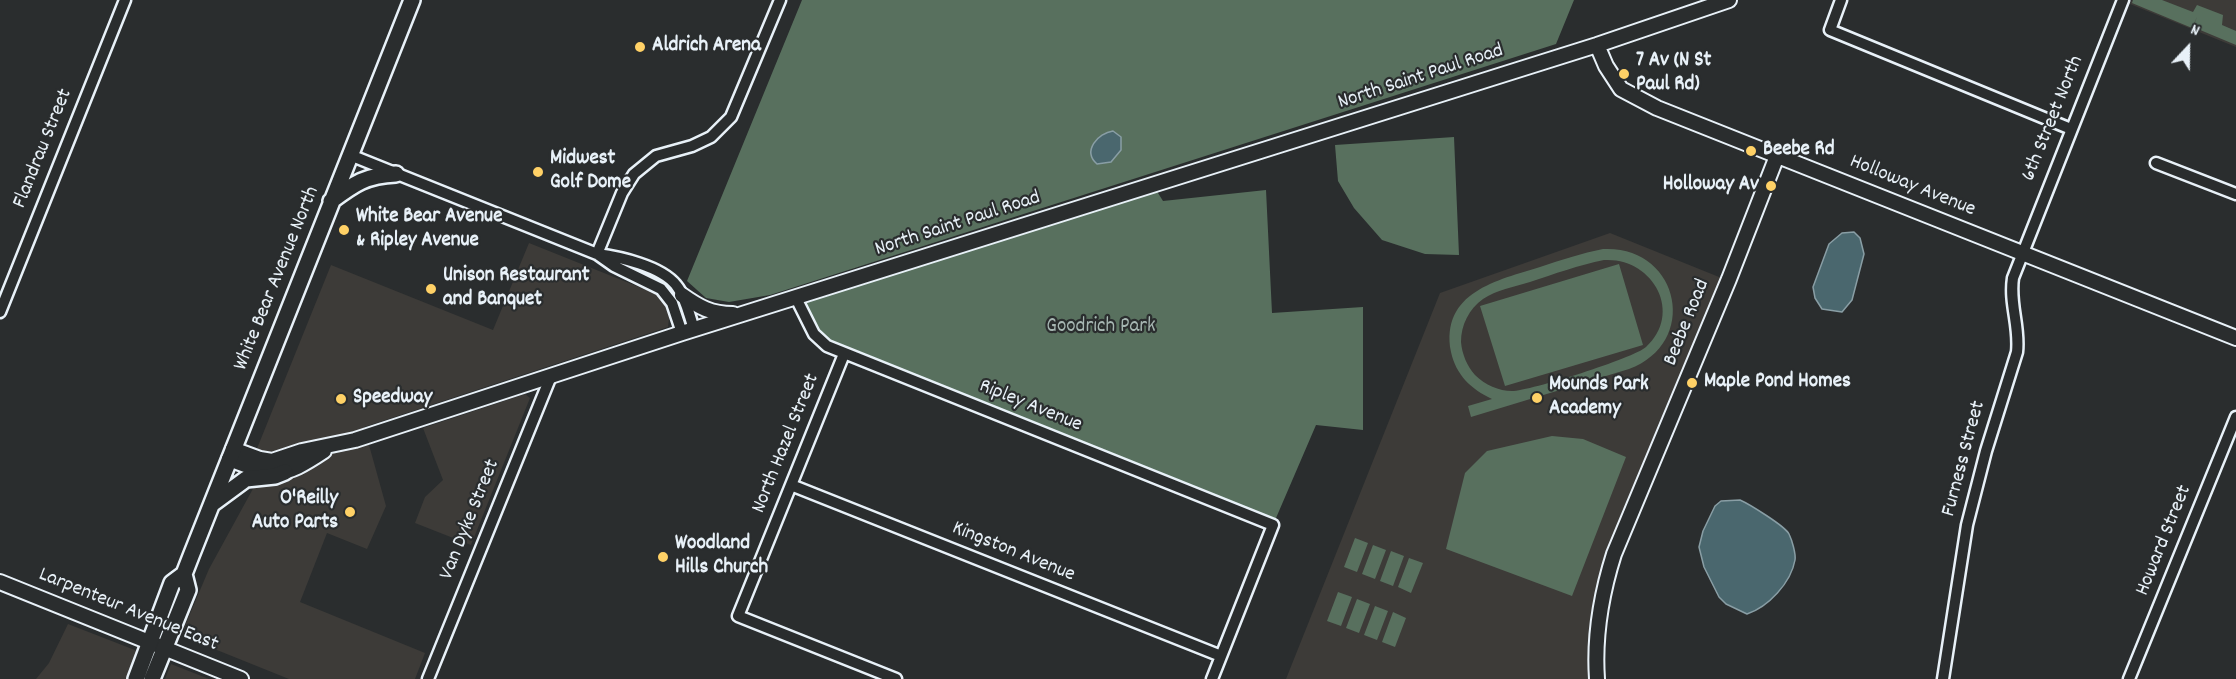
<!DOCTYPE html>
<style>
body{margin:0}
#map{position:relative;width:2236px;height:679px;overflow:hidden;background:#2a2d2e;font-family:Dekko,sans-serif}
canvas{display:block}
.north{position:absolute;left:2158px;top:18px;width:60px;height:60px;-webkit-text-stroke:4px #2a2d2e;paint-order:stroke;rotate:22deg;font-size:16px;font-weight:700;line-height:24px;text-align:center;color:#e8f1f8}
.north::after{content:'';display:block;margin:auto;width:21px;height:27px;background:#e8f1f8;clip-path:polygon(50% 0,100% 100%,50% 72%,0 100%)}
</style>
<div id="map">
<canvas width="2236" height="679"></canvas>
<div class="north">N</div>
</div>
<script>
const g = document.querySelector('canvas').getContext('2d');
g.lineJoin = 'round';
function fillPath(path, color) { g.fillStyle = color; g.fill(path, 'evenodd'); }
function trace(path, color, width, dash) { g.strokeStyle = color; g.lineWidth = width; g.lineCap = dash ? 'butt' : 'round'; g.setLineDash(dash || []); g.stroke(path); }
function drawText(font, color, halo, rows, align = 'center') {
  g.font = font + ' Dekko,sans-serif'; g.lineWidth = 4.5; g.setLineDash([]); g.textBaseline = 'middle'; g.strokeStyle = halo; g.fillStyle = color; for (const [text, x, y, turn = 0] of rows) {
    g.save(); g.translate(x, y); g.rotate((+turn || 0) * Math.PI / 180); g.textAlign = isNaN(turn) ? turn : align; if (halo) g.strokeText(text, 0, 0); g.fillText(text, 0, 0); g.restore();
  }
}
fillPath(new Path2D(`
 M2132,0h104v47l-106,-43z
 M1610,233l114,46 -111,265 -19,135h-308l154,-386z
 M529,243l130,52 11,16 -2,16 -304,100 22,79 -19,43 -40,-16 -27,69 125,51 -10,26h-126l-102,-41 -3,-10 25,-59 46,-84 1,-34 75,-186 162,65z
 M525,394l5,4 -59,147 -56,-22 10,-26 18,-17 -20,-52z
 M68,624l72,28 -11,27h-93l13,-16z
 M171,664l38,15h-44z`), '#3d3b38');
fillPath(new Path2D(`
 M802,0h772l-18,44 -786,251 -41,7 -23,-4 -19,-17z
 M2133,0h29l31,12 4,-7 26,10 -1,10 14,6v14l-43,-18 4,-10 -5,11 -60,-25z
 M1454,137l5,118 -34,-1 -43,-14 -28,-32 -16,-27 -3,-36z
 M1153,185l10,16 103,-11 6,123 91,-6v123l-47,-5 -43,100 -429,-171 -30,-20 -18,-36z
 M1603,249c76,-4 98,93 26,120l-158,48 -3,-11 24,-7c-21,-10 -36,-24 -41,-47 -11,-60 47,-72 89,-85 21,-7 42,-14 63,-18zM1604,260c48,-3 80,52 42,87 -12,11 -116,44 -134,44 -13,0 -27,-6 -37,-16 -8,-9 -13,-21 -14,-33 0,-17 8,-33 22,-43 13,-9 31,-12 47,-17 24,-8 49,-17 74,-22z
 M1619,264l24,81 -138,41 -25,-80z
 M1552,436l31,3 43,18 -54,139 -126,-47 19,-76 22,-22z
 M1355,538l13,5 -11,29 -13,-5z
 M1373,545l13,5 -11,29 -13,-5z
 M1391,551l13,5 -11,30 -13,-5z
 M1409,558l14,5 -12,30 -13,-6z
 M1338,592l14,5 -11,29 -14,-5z
 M1357,599l13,5 -11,29 -13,-5z
 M1375,606l13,5 -11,29 -13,-5z
 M1393,612l13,6 -11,29 -13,-5z`), '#58705e');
const water = new Path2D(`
 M1113,131l8,6v13l-10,12 -14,2c-15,-13 1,-31 16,-33z
 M1854,232l6,6 4,16 -12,46 -10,12 -20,-3 -7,-11 -2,-11 16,-43 13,-11z
 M1740,500c9,4 45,26 49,34 3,6 7,20 6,26 -4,23 -27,47 -48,54l-21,-10 -7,-7 -15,-30 -5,-20 4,-16 12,-25 6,-5z`);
fillPath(water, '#4a676e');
trace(water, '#899ea5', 1.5);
const minor = new Path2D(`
 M1841,0l-11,30 241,99
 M350,155l247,99c23,3 64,12 79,31 10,12 13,30 18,44
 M2156,163l80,31
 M597,254l25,-61 12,-19 22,-18 36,-10 19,-9 20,-20 49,-117
 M597,254l17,12 47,23 11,14 10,30
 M796,298l18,36 13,12 446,179 -61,154
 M0,312l125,-312
 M844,354l-106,262 158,63
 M791,485l430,171
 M428,679l123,-303
 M1943,679l24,-154 19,-74 31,-99c3,-26 -8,-48 -4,-74l110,-278
 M2129,679l107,-262`);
const tertiary = new Path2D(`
 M1597,45l9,21 15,23 36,19 579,230
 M682,295c17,12 29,19 51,19
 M233,449l27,10 12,2 30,-10 53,-11 327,-107 915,-288 132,-45
 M229,459c47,18 53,20 95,-8
 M0,582l241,97
 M1597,679c-3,-43 4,-84 17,-125l115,-275 48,-123`);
const secondary = new Path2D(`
 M331,201c23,-17 35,-26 65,-27
 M212,504l34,-25 29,-3 10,-4
 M136,679l36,-96 12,-9
 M152,679l36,-89 -4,-16 7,-18 221,-556`);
trace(minor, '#e8f1f8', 15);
trace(tertiary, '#e8f1f8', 18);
trace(secondary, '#e8f1f8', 20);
trace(minor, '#2a2d2e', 10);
trace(tertiary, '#2a2d2e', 14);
trace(secondary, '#2a2d2e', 15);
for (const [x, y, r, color] of [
 [640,47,6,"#ffd166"],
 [1624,74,6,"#ffd166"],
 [1751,151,6,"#ffd166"],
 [538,172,6,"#ffd166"],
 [1771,186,6,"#ffd166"],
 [344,230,6,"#ffd166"],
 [431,289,6,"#ffd166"],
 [1692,383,6,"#ffd166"],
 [1537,398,6,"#ffd166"],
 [341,399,6,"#ffd166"],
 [350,512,6,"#ffd166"],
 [663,557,6,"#ffd166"]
]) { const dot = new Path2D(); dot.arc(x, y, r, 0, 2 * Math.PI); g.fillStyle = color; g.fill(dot); trace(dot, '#2a2d2e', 2); }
drawText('bold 21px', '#e8f1f8', '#2a2d2e', [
 ["Aldrich Arena",652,47],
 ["7 Av (N St",1636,62],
 ["Paul Rd)",1636,86],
 ["Beebe Rd",1763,151],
 ["Midwest",550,160],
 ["Golf Dome",550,184],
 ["Holloway Av",1759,186,"right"],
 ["White Bear Avenue",356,218],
 ["& Ripley Avenue",356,242],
 ["Unison Restaurant",443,277],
 ["and Banquet",443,301],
 ["Maple Pond Homes",1704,383],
 ["Mounds Park",1549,386],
 ["Academy",1549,410],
 ["Speedway",353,399],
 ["O'Reilly",338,500,"right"],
 ["Auto Parts",338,524,"right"],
 ["Woodland",675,545],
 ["Hills Church",675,569]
], 'left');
drawText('21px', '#e8f1f8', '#2a2d2e', [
 ["North Saint Paul Road",1421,78,-18],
 ["6th Street North",2054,119,-68],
 ["Flandrau Street",44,149,-68],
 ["Holloway Avenue",1912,187,22],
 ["North Saint Paul Road",958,225,-18],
 ["White Bear Avenue North",278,279,-68],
 ["Beebe Road",1688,323,-68],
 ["Ripley Avenue",1030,407,22],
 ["North Hazel Street",787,444,-68],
 ["Furness Street",1965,459,-75],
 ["Van Dyke Street",471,520,-68],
 ["Howard Street",2165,541,-68],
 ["Kingston Avenue",1013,553,22],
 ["Larpenteur Avenue East",128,611,22]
]);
drawText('21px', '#a7b7b3', '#2a2d2e', [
 ["Goodrich Park",1101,328]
]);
</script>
